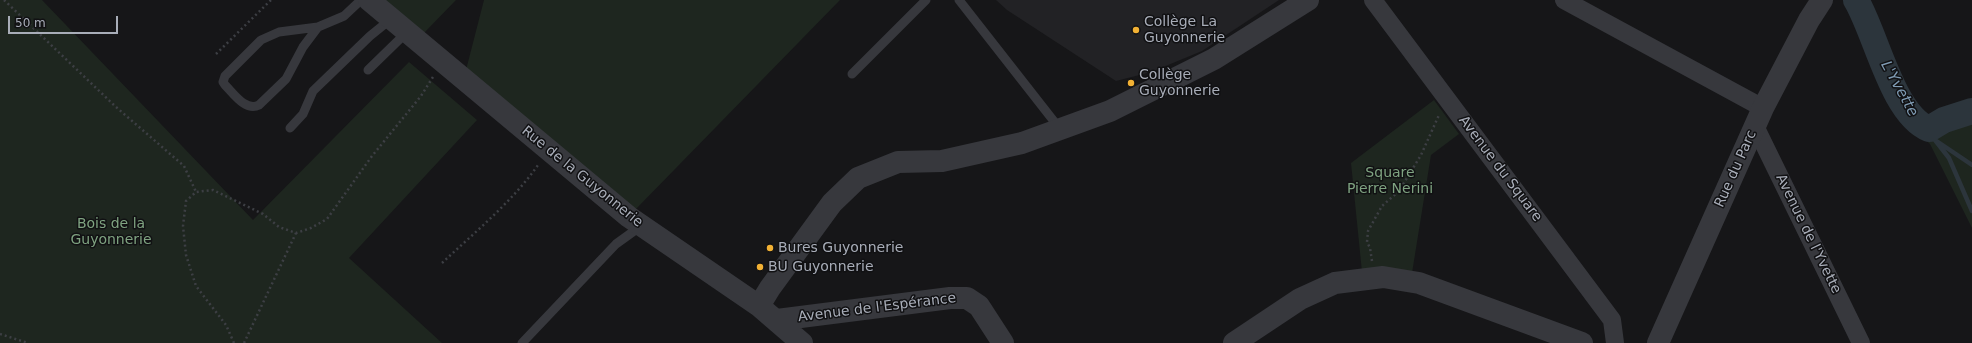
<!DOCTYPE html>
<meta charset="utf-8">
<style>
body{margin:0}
#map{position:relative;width:1972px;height:343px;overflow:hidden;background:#161618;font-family:"DejaVu Sans",sans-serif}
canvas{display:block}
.scale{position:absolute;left:8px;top:16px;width:110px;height:18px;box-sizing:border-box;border:2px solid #a8adb8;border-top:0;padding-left:5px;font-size:12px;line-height:14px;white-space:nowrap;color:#a8adb8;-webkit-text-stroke:3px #111113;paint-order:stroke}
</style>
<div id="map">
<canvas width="1972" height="343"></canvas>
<div class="scale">50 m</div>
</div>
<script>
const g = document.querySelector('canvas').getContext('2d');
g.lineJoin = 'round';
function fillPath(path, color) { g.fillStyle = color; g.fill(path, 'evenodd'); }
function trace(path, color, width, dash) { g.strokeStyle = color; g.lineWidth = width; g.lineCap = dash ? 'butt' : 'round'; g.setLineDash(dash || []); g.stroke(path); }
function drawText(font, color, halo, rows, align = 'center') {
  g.font = font + ' "DejaVu Sans",sans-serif'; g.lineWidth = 3; g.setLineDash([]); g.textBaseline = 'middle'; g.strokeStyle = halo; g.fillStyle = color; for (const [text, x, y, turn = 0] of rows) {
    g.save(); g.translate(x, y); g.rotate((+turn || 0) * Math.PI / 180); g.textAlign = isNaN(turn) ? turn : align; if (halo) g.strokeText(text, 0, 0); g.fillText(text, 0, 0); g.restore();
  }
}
fillPath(new Path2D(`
 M996,0h283l-77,51 -51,21 -35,9 -109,-71z`), '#222225');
fillPath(new Path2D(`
 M0,0h42l211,220 156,-158 68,58 -128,138 93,85h-442z
 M385,0h71l-32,33z
 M484,0h356l-205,210 -169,-140z
 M1434,100l25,34 -28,21 -19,118 -50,-1 -11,-109z
 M1972,106v122l-42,-84 -27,-25 19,-1z`), '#1e261f');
trace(new Path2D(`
 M1929,129l6,11 37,25
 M1935,140l14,18 23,53`), '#2c353c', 4.5);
trace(new Path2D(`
 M1856,0c20,33 36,114 73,129l15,-9 28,-9`), '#2c353c', 26);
trace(new Path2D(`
 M4,0l112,107 68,59 12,26
 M216,54l55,-54
 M1372,261l-2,-13 -3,-6 1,-11 14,-25 17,-15 22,-36 18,-40
 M442,263c33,-31 70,-61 96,-98
 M0,334l28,9
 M234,343l-8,-18 -30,-39 -10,-31 -3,-29 3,-25 10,-9 17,-2 50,24 16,13 17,6 15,-5 16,-9 45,-63 49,-60 12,-19
 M244,343l52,-110`), '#3d3f44', 2.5, [2, 3]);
trace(new Path2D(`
 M959,0l101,129
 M318,27l-15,20 -17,32 -27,26c-13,7 -25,-11 -34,-20l-2,-3 2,-6 36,-36 18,-8 39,-5 26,-11 17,-16
 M368,70l39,-38
 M852,74l74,-74
 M290,128l13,-14 10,-23 57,-55 21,-17
 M522,343l94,-99 25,-18`), '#37383d', 9);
trace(new Path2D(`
 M1373,0l239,320 3,23
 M1564,0l199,108
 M1755,126l106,217`), '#37383d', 18);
trace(new Path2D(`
 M369,0l260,217 130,89 43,37
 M759,306l11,-18 62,-85 26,-25 40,-16 44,-1 80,-18 88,-32 104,-52 94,-59
 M777,320l173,-22h17l12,8 24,37
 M1234,343l66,-44 35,-16 48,-6 36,6 163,60
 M1658,343l105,-235 46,-88 13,-20`), '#37383d', 22);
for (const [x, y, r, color] of [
 [1136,30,4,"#f2b134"],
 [1131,83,4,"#f2b134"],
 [770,248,4,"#f2b134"],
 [760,267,4,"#f2b134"]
]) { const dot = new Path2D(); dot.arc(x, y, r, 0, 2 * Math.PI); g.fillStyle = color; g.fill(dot); trace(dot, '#111113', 1.5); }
drawText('14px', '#a8adb8', '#111113', [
 ["Collège La",1144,22],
 ["Guyonnerie",1144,38],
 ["Collège",1139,75],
 ["Guyonnerie",1139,91],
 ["Bures Guyonnerie",778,248],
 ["BU Guyonnerie",768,267]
], 'left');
drawText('14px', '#a8adb8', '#111113', [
 ["Avenue du Square",1500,169,53],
 ["Rue du Parc",1736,169,-66],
 ["Rue de la Guyonnerie",582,177,39],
 ["Avenue de l'Yvette",1808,234,64],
 ["Avenue de l'Espérance",877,308,-7]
]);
drawText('14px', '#7fa381', '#111113', [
 ["Square",1390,173],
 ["Pierre Nerini",1390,189],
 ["Bois de la",111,224],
 ["Guyonnerie",111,240]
]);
drawText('italic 15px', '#7f9bb3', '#111113', [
 ["L'Yvette",1899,89,61]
]);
</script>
